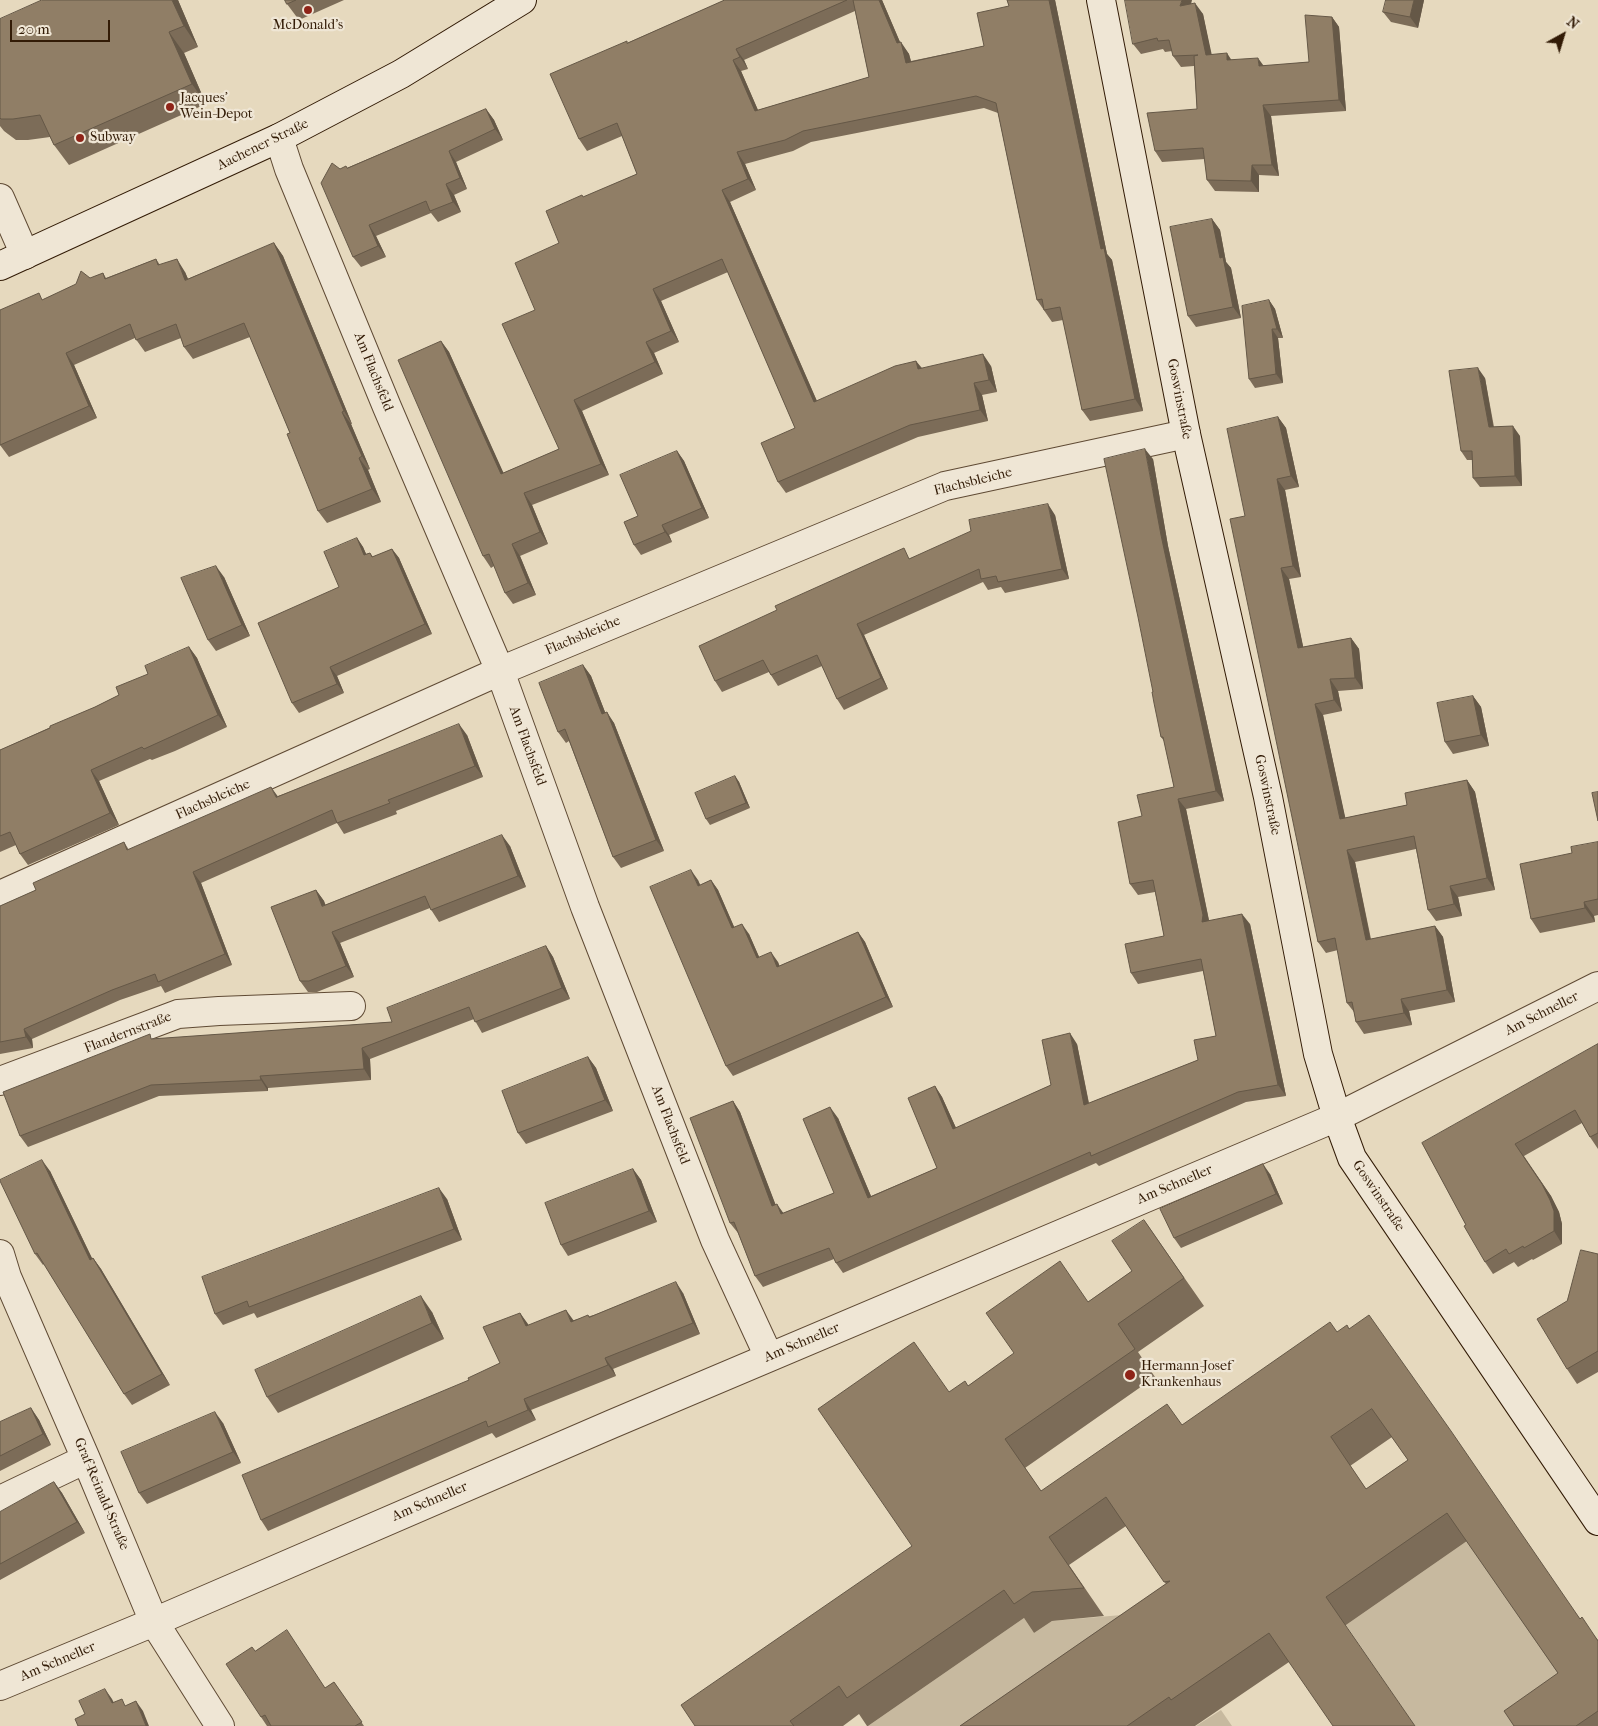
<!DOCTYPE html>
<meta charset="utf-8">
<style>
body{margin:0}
#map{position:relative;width:1598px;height:1726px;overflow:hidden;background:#e6d9be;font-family:"IM FELL French Canon",serif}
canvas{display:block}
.north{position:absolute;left:1538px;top:10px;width:50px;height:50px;-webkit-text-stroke:4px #efe6d5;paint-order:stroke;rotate:39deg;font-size:14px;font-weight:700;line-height:20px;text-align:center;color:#321b06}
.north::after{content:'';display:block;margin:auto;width:18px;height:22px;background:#321b06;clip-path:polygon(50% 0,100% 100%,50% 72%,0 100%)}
.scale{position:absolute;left:10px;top:20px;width:100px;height:22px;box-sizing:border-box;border:2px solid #321b06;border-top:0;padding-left:6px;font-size:15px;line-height:18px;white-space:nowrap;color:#321b06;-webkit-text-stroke:4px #efe6d5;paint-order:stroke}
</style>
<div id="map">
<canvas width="1598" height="1726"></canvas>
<div class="north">N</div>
<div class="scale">20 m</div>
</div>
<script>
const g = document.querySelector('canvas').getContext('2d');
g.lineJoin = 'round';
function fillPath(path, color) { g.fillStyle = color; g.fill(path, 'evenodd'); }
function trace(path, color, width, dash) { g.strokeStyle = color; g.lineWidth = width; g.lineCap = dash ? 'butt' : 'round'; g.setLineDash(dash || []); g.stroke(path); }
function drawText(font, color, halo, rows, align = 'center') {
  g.font = font + ' "IM FELL French Canon",serif'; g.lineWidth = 4.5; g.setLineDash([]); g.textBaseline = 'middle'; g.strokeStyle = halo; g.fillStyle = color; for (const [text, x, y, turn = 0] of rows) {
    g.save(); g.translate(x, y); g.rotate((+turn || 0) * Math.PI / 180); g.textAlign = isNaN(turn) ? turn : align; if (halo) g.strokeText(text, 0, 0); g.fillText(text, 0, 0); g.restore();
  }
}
fillPath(new Path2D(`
 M1467,1541l93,134 -17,51h-128l-69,-101z
 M1145,1613l-124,113h-153l156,-108 10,15 18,-12z
 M1221,1710l11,16h-36z`), '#c7b99f');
const minor = new Path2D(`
 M279,138l10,31 98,238 113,264 85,236 130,333 54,117
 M0,198l25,57
 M0,895l500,-224 445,-185 241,-52
 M0,1081l178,-67 41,-3 132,-5
 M0,1254l7,23 79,182 68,163 66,104
 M0,1500l86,-41
 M0,1686l154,-64 458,-198 725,-307 261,-131`);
const secondary = new Path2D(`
 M1101,0l85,434 82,363 50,257 19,63 15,41 246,363
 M0,266l279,-128 122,-64 121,-74`);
trace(minor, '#5f4a34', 30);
trace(secondary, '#321b06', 30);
trace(minor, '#efe6d5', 28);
trace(secondary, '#efe6d5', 28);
fillPath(new Path2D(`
 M178,0l20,47 -14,6 22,51 -137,61 -15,-20 -4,-8 -22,3h-12l-12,-9 -4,-5v-107z
 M285,0h59l-45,20 -12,-16z
 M725,0h157l18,42 9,12 2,7 73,-15 25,-40 -2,-6h48l52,254 5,6 31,151 -53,10 -8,-11 -19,-90 -11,2 -15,-22 -39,-187 -14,-5 -173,34 -18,9 -48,13 11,26 -26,12 87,199 99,-40 6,7 69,-2 6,26 -15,3 6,26 -70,16 -132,56 -8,-11 17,-54 -67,-156 -67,29 18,41 -25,11 9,21 -81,37 27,64 -77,30 16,39 -28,12 16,39 -23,9 -8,-11 -11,-27 -3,2 -8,-12 -42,-215 8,11 54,121 56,-24 -24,-139 24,-67 25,-46 53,-23 -15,-38 -35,15 -8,-12 49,-96zM855,11l14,66 -111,33 -17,-39 7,-2 -4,-9z
 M1424,0l-6,28 -27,-6 -8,-10z
 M1191,4l12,10 8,40 20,6 32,6 46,-4 23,-45 7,10 7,84 -75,5 8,60 -20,-1v17l-44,-1 -8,-11 -2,-21 -43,3 -7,-11 42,-42 -3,-43 -13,1 -8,-11 -1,-5 -7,1 -2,-3 -22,5 -8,-10z
 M486,109l8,11 9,20 -47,22 11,27 -13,6 7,17 -23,10 -7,-9 -55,23 10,21 -25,10 -8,-10 -13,-88 7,-1z
 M1212,219l8,11 6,32 5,6 10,50 -45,9 -8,-11z
 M274,243l9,13 69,168h-1l19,45 -2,1 13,32 -54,21 -9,-12 -28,-78 -40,-96 -57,22 -9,-12 -3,-9 -36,14 -10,-14 -61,27 23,53 -88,39 -9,-12 44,-146 59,-26 3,5 50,-19 4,6 25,7 3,7z
 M1269,300l6,9 8,29h-5l5,45 -28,5 -6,-9z
 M1485,378l9,49 26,9 2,50 -42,1 -7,-9 -1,-18h-5l-6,-9z
 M1278,417l8,11 13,59 -14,3 16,87 -12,2 14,68 48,-9 8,11 4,40 -25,2 4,20 -19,4 22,103 62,-13 60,-25 8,12 20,98 -37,7 4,19 -26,5 -8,-11 -12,-61 -61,13 16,77 64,-13 8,11 12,65 -46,9 3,14 -48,9 -8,-12 -2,-10 -7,-9 -9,-53 -12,3 -8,-11 -73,-426z
 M677,451l7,10 25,57 -40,17 3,7 -31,13 -7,-10 4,-29z
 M1153,459l15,87 56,255 -38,8 23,111 41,4 36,172 -40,6 -147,64 -3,-3 -253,110 -7,-10 -2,-4 -71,28 -8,-11 -17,-43 -8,-10 3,-122 7,11 35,92 8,9 51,-20 4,-75 33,78 66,-28 -2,-82 7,11 14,31 95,-43 26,-41 12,59 109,-43 18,-24 -13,-65 -65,13 -7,-11 33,-37 -9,-44 -17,3 -8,-11 12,-68 32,-29 -10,-46 -3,-4 -8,-45z
 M1055,515l14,64 -64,14 -4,-6 -13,3 -5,-8 -119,53 24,54 -44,21 -7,-11 -15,-33 -44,20 -9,-14 -47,20 -7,-11 196,-123z
 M357,538l6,9 3,7 4,-1 3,4 19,-8 7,9 33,76 -95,42 7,17 -45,20 -7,-10 47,-116z
 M224,577l26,59 -34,15 -8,-11z
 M189,647l8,11 30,69 -52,24 -23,9 -2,-1 -51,22 20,44 -91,40 -8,-11 -4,-9 -16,7v-102l95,-43 24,-12 29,-21z
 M583,665l8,11 14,36 9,11 50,128 -43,17 -8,-11 -44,-116 -3,2 -8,-11z
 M1473,696l8,11 8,39 -36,8 -8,-12z
 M467,735l16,42 -87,34 1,3 -53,20 -7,-11 -136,60 31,82 -67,28 -4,-7 -41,14 -88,39 1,9 -33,6v-148l36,-16 88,-48 5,8 149,-54z
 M735,776l4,6 11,26 -40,17 -4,-6z
 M1598,842v73l-4,1 1,6 -55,11 -9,-14 41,-66z
 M510,846l16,41 -87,35 -9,-14 -90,35 14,34 -37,15h-9l-8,-11 16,-91 8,11 1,4z
 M698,880l2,5 11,-5 7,10 16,37 15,7 10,23 19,5 1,4 79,-34 7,10 28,65 -160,69 -7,-10z
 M546,946l7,11 17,42 -88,34 -8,-14 -104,40 1,21 -103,8v3l-109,5 -131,51 -8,-11 134,-97 238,-17z
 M1598,1044v105l-8,-12 -8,-14 -58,33 27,40 8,16 3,12v20l-29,16 -1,-1 -14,8 -4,-5 -21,12 -8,-12 -19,-37 -44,-82z
 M588,1057l8,11 17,43 -87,33 -8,-11z
 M633,1169l8,11 16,42 -89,34 -7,-11z
 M50,1171l42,87h1l8,11 69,116 -38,20 -8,-11 -80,-130 -1,1 -8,-11z
 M1270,1174l13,30 -102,44 -7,-10z
 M447,1199l15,41 -205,78 -3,-5 -31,12 -8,-11z
 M1144,1220l60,86 -66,46 17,25 -130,91 16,23 141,-66 155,-93 243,287 18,21v86h-84l44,-53 -91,-132 -121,84 -57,37 -94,64h-235l206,-142 -40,-58 -57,39 35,51 -52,5 -18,12 -10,-15 -156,108h-1l-8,-12 -16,12h-148l217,-180 37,-154 19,-6 164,-115zM1392,1437l16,23 -42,29 -16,-23z
 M1598,1254v118l-21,12 -10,-15v-68z
 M683,1293l17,41 -87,35 3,7 -85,34 5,10 -40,18 -4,-5 -224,98 -7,-11 208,-140 31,-17 20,-50 8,12 46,-5z
 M432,1312l12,27 -166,74 -11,-16z
 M31,1408l8,12 12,25 -51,26v-49z
 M223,1423l18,40 -94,41 -8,-11z
 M54,1482l8,11 23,40 -85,47v-68z
 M255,1651l70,37 9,-6 30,44h-97l-6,-9z`), '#7c6c58');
fillPath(new Path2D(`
 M172,0h6l20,47 -14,-21z
 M879,0h3l20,47 -1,-5 8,12 5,20 -8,-11z
 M1049,0h6l52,254 5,6 31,151 -8,-12 -34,-150z
 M1182,0h10l-4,17 -8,-11z
 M1414,0h10l-6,28 -8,-11z
 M1195,3l8,11 11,51 -8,-10z
 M1332,17l7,10 7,84 -7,-11z
 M169,32l15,21 22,51 -14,-20z
 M736,49l8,11 4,9 -8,-12z
 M1227,53l7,11 -7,-4z
 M1258,58l8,11 -7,-3z
 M733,60l8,11 22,51 -8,-11z
 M1263,105l8,11 8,60 -7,-11z
 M486,109l8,11 9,20 -8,-11z
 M449,151l7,11 11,27 -7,-11z
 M737,152l8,12 11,26 -8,-11z
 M1252,165l7,10v17l-8,-11z
 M446,184l8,11 7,17 -8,-10z
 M722,190l8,12 92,211 -8,-11z
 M1212,219l8,11 6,32 5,6 10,50 -8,-11 -13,-49z
 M369,225l7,11 10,21 -8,-11z
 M274,243l9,13 69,168 -8,-13z
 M177,259l8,13 9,21 -9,-13z
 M653,289l8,12 18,41 -8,-11z
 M1269,300l6,9 8,29 -6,-9z
 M1272,329l6,9 5,45 -7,-9z
 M441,341l8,11 60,133 -8,-11z
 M646,342l8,11 9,21 -8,-12z
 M66,353l8,12 23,53 -8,-12z
 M983,354l8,12 6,26 -8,-12z
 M916,361l8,11 -6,-3z
 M1478,368l7,10 10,59 -6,-10z
 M974,383l8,12 6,26 -8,-11z
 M574,400l8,11 27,64 -8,-11z
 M342,412l9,12 19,45 -8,-13z
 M1278,417l8,11 13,59 -8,-11z
 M1513,426l7,10 2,50 -7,-10z
 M1145,449l8,10 15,87 56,255 -8,-10 -55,-256z
 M677,451l7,10 25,57 -7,-10z
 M359,458l9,12 13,32 -9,-13z
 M1277,479l8,11 16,87 -8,-11z
 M524,493l8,12 16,39 -8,-12z
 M1048,504l7,11 14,64 -7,-10z
 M662,525l7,10 3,7 -7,-10z
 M357,538l6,9 8,18 -7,-10z
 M512,544l8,12 16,39 -8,-12z
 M392,549l7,9 33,76 -7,-10z
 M216,566l8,11 26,59 -8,-11z
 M1281,568l8,11 17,81 -8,-12z
 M857,624l7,11 24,54 -7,-11z
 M1351,638l8,11 4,40 -8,-11z
 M189,647l8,11 30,69 -9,-12z
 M583,665l8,11 19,49 -8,-11z
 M330,667l7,9 7,17 -7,-9z
 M1330,679l8,12 4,20 -8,-11z
 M1473,696l8,11 8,39 -8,-11z
 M1315,704l8,11 25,115 -8,-11z
 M607,712l7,11 50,128 -8,-11z
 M459,724l8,11 16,42 -8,-11z
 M91,770l8,11 20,44 -9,-12z
 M735,776l4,6 11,26 -4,-5z
 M1467,780l8,12 20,98 -8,-12z
 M271,787l8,11 -3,-1z
 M1178,799l8,10 24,117 -8,-4z
 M502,835l8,11 16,41 -8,-11z
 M1347,850l8,12 18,90 -7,-12z
 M691,870l7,10 7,16 -7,-10z
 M193,872l8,11 31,82 -7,-11z
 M711,880l7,10 21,48 -7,-10z
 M1450,886l8,11 4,19 -8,-12z
 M316,890l8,11 6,16 -8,-11z
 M1584,902l10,14 1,6 -10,-14z
 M1242,914l8,10 36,172 -8,-11z
 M742,924l7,10 15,34 -7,-10z
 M1435,926l8,11 12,65 -8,-12z
 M332,932l8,11 14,34 -8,-11z
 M858,932l7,10 28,65 -7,-10z
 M546,946l7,11 17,42 -8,-11z
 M771,952l7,10 6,15 -7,-10z
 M1401,999l8,12 3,14 -8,-12z
 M24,1029l8,10 1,9 -7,-11z
 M1070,1033l7,11 14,71 -7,-10z
 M362,1048l8,11 1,21 -7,-11z
 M588,1057l8,11 17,43 -8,-11z
 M260,1076l8,12v3l-7,-11z
 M935,1086l7,11 19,42 -8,-10z
 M733,1101l7,11 40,104 -8,-10z
 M830,1107l8,11 38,90 -8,-10z
 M1515,1144l36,52 8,16 3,12v20l-8,-13z
 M42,1160l8,11 48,100 -8,-11z
 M1263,1164l7,10 13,30 -7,-10z
 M633,1169l8,11 16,42 -8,-11z
 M439,1188l8,11 15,41 -8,-11z
 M777,1204l7,10h-3z
 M93,1258l8,11 69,116 -8,-11z
 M676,1282l7,11 17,41 -7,-11z
 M421,1296l11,16 12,27 -12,-16z
 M566,1310l8,11 -3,1z
 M520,1313l8,11 5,13 -7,-11z
 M605,1358l8,11 3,7 -8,-11z
 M524,1399l7,11 5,10 -8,-10z
 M31,1408l8,12 12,25 -8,-11z
 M215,1412l8,11 18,40 -8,-11z
 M54,1482l8,11 23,40 -8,-11z
 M105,1689l7,10 7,14 -7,-10z
 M136,1701l7,10 6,15h-3z`), '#655847');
const building = new Path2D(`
 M42,0h130l12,26 -15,6 23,52 -138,61 -14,-30 -27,4h-12l-1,-1v-99z
 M285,0h11l-9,4z
 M725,0h122l-111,49 4,8 -7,3 22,51 114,-34 -16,-77h26l18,43 4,-1 5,21 78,-17 -7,-33 32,-7 -2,-6h42l52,249 3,-1 31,151 -53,11 -22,-103 -16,3 -2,-11 -5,1 -41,-197 -20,-7 -173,35 -18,9 -48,12 11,27 -26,11 92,212 81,-36 21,-5 2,8 65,-15 6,26 -15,3 6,27 -70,15 -132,57 -17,-39 34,-15 -73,-169 -69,30 18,42 -25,11 9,20 -81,38 27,64 -77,29 16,39 -28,12 16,39 -23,10 -16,-39 -6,2 -85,-196 43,-19 60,133 58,-25 -57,-125 33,-14 -20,-47 44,-20 -13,-32 36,-16 1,2 54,-23 -20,-51 -38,16 -29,-65 77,-33v2z
 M1125,0h57l-2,6 15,-3 11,52 21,-2v7l31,-2 1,8 50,-4 -4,-47 27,2 7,83 -76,5 9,60h-20l-1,16 -44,-1 -4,-32 -48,3 -8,-38 50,-4 -3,-53 4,-1 -25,1 -4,-16 -11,1 -1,-3 -24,6z
 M1386,0h28l-4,17 -27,-5z
 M486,109l9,20 -46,22 11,27 -14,6 7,18 -23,9 -4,-10 -57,24 9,21 -25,11 -32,-74 11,-20 8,6 6,-3 1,2z
 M1212,219l8,39 3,-1 10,50 -45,9 -18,-89z
 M274,243l70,168 -2,1 20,44 -3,2 13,31 -54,22 -31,-77 3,-1 -46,-110 -60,24 -8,-23 -40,16 -6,-16 -64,29 23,53 -89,39v-135l39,-17 3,7 34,-16 5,-13 9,7 13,-5 2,6 51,-20 2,6 19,-6 8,21z
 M1269,300l8,29h-5l4,45 -27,5 -7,-73z
 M1478,368l11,59 24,-1 2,50 -42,2 -1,-27h-11l-12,-80z
 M1278,417l13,59 -14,3 16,87 -12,2 17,80 53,-10 4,40 -25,1 4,21 -19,4 25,115 67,-14 -2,-12 62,-13 20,98 -37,8 4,18 -26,6 -14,-74 -67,14 19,90 69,-14 12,64 -46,9 3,14 -48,9 -4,-20 -5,1 -12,-65 -17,4 -88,-423 15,-3 -18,-87z
 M1145,449l16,86 55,256 -38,8 25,116 -1,7 40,-8 36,171 -40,7 -147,64 -1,-4 -254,111 -7,-15 -74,28 -21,-54 -4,1 -40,-105 43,-17 39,105 5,-2 4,10 53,-21 -31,-74 27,-12 38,91 69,-30 -29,-70 27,-12 18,43 98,-44 -9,-45 28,-7 14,72 114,-45 -4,-20 22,-4 -15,-77 -70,14 -6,-29 39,-8 -11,-56 -23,4 -12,-62 24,-6 -5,-21 37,-8 -11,-50h-2l-7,-34 -2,-11h1l-15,-75 -34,-158z
 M677,451l25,57 -40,17 3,7 -31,13 -10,-23 14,-6 -18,-41z
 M1048,504l14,65 -64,13 -2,-6 -15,3 -2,-10 -122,55 24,54 -44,21 -20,-44 -46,20 -8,-15 -48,21 -16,-35 78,-36 -2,-4 129,-58 5,11 62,-28 -2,-11z
 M357,538l7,17 6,-2 2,4 20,-8 33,75 -95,43 7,17 -45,19 -34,-80 81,-36 -15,-35z
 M216,566l26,59 -34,15 -27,-62z
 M189,647l29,68 -52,24 -22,10 -2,-2 -51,23 19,43 -90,41 -10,-22 -10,4v-86l50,-22v-2l45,-19 24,-12 -3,-8 32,-13 -3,-8z
 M583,665l19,49 5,-2 49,128 -43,17 -48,-128 -7,3 -19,-49z
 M1473,696l8,39 -36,7 -8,-39z
 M459,724l16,42 -87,34 2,3 -53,20 -5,-13 -139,62 32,82 -67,28 -3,-8 -43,16 -88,39 2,8 -26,5v-136l36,-16 -3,-7 91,-41 3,8 144,-63 5,10z
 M735,776l11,27 -40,16 -11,-26z
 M1598,792v29l-6,-28z
 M502,835l16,41 -87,34 -6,-14 -93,36 14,34 -37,15h-9l-29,-74 45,-17 6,16z
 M1598,842v57l-14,3 1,6 -54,11 -11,-55 52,-11 -1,-6z
 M691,870l7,16 13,-6 21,48 10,-4 15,34 14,-6 6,15 81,-35 28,65 -160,69 -76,-179z
 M546,946l16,42 -87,34 -6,-15 -107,41 2,21 -104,7 1,4 -110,5 -131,51 -17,-44 147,-58 1,5 241,-17 -5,-14z
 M1598,1044v89l-8,4 -15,-27 -60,34 27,40 8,16 4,11v20l-30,17 -1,-2 -14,8 -3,-5 -21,13 -21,-36 2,-1 -44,-82z
 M588,1057l17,43 -87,33 -16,-42z
 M42,1160l48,100 3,-2 69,116 -38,20 -87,-141 -2,1 -35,-73v-1z
 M1263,1164l13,30 -102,44 -14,-29z
 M633,1169l16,42 -88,34 -16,-42z
 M439,1188l15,41 -205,78 -2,-6 -32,13 -13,-37z
 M1144,1220l40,58 -66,46 17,25 -130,90 36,52 126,-87 15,21 148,-103 7,10 10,-7 2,4 20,-14 82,116 129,188 2,-2 16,24v70l-22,15h-62l-10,-15 54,-38 -111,-160 -121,84 89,129h-82l-64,-93 -98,67 -2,-3 -42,29h-167l210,-145 -6,1 -58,-85 -57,40 35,51 -52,4 -18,12 -10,-14 -157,108 -8,-12 -49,35 4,5h-99l-14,-21 231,-159 -94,-137 96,-67 35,50 16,-11 3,5 46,-33 -28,-40 74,-52 28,41 44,-31 -20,-30zM1372,1409l36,51 -42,29 -35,-52z
 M1581,1250l17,4v97l-31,18 -30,-50 30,-18z
 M676,1282l17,41 -88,35 3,7 -84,34 4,11 -40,17 -2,-6 -225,99 -19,-45 227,-95 -1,-2 32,-15 -17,-36 37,-14 6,13 40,-16 5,12 17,-7 1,2z
 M421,1296l11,27 -165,74 -12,-27z
 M31,1408l12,26 -43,22v-34z
 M215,1412l18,40 -94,41 -18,-41z
 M54,1482l23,40 -77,42v-52z
 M287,1630l38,58 9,-6 28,40 -7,4h-84l-6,-11 -4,2 -35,-53 26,-17 3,4z
 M105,1689l7,14 10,-4 3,7 11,-5 10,25h-68l-3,-7 10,-5 -6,-13z`);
fillPath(building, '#907e66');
trace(building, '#655847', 1);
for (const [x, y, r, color] of [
 [308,10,5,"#8f2418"],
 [170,107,5,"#8f2418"],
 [80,138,5,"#8f2418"],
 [1130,1375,6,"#8f2418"]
]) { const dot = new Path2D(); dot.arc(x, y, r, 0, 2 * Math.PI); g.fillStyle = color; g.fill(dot); trace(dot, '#efe6d5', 2); }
drawText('14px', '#321b06', '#efe6d5', [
 ["McDonald's",308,26,"center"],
 ["Jacques'",180,99],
 ["Wein-Depot",180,115],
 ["Subway",90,138],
 ["Hermann-Josef",1141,1367],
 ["Krankenhaus",1141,1383]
], 'left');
drawText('14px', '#321b06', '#efe6d5', [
 ["Aachener Straße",263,145,-26],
 ["Am Flachsfeld",373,372,68],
 ["Goswinstraße",1179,399,79],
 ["Flachsbleiche",973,482,-14],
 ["Flachsbleiche",583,636,-23],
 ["Am Flachsfeld",527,746,70],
 ["Goswinstraße",1267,795,78],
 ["Flachsbleiche",213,800,-24],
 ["Am Schneller",1542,1014,-27],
 ["Flandernstraße",128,1033,-21],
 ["Am Flachsfeld",670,1125,69],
 ["Am Schneller",1175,1185,-23],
 ["Goswinstraße",1378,1196,56],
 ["Am Schneller",802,1343,-23],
 ["Graf-Reinald-Straße",101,1494,67],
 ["Am Schneller",430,1502,-23],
 ["Am Schneller",58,1662,-23]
]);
</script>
